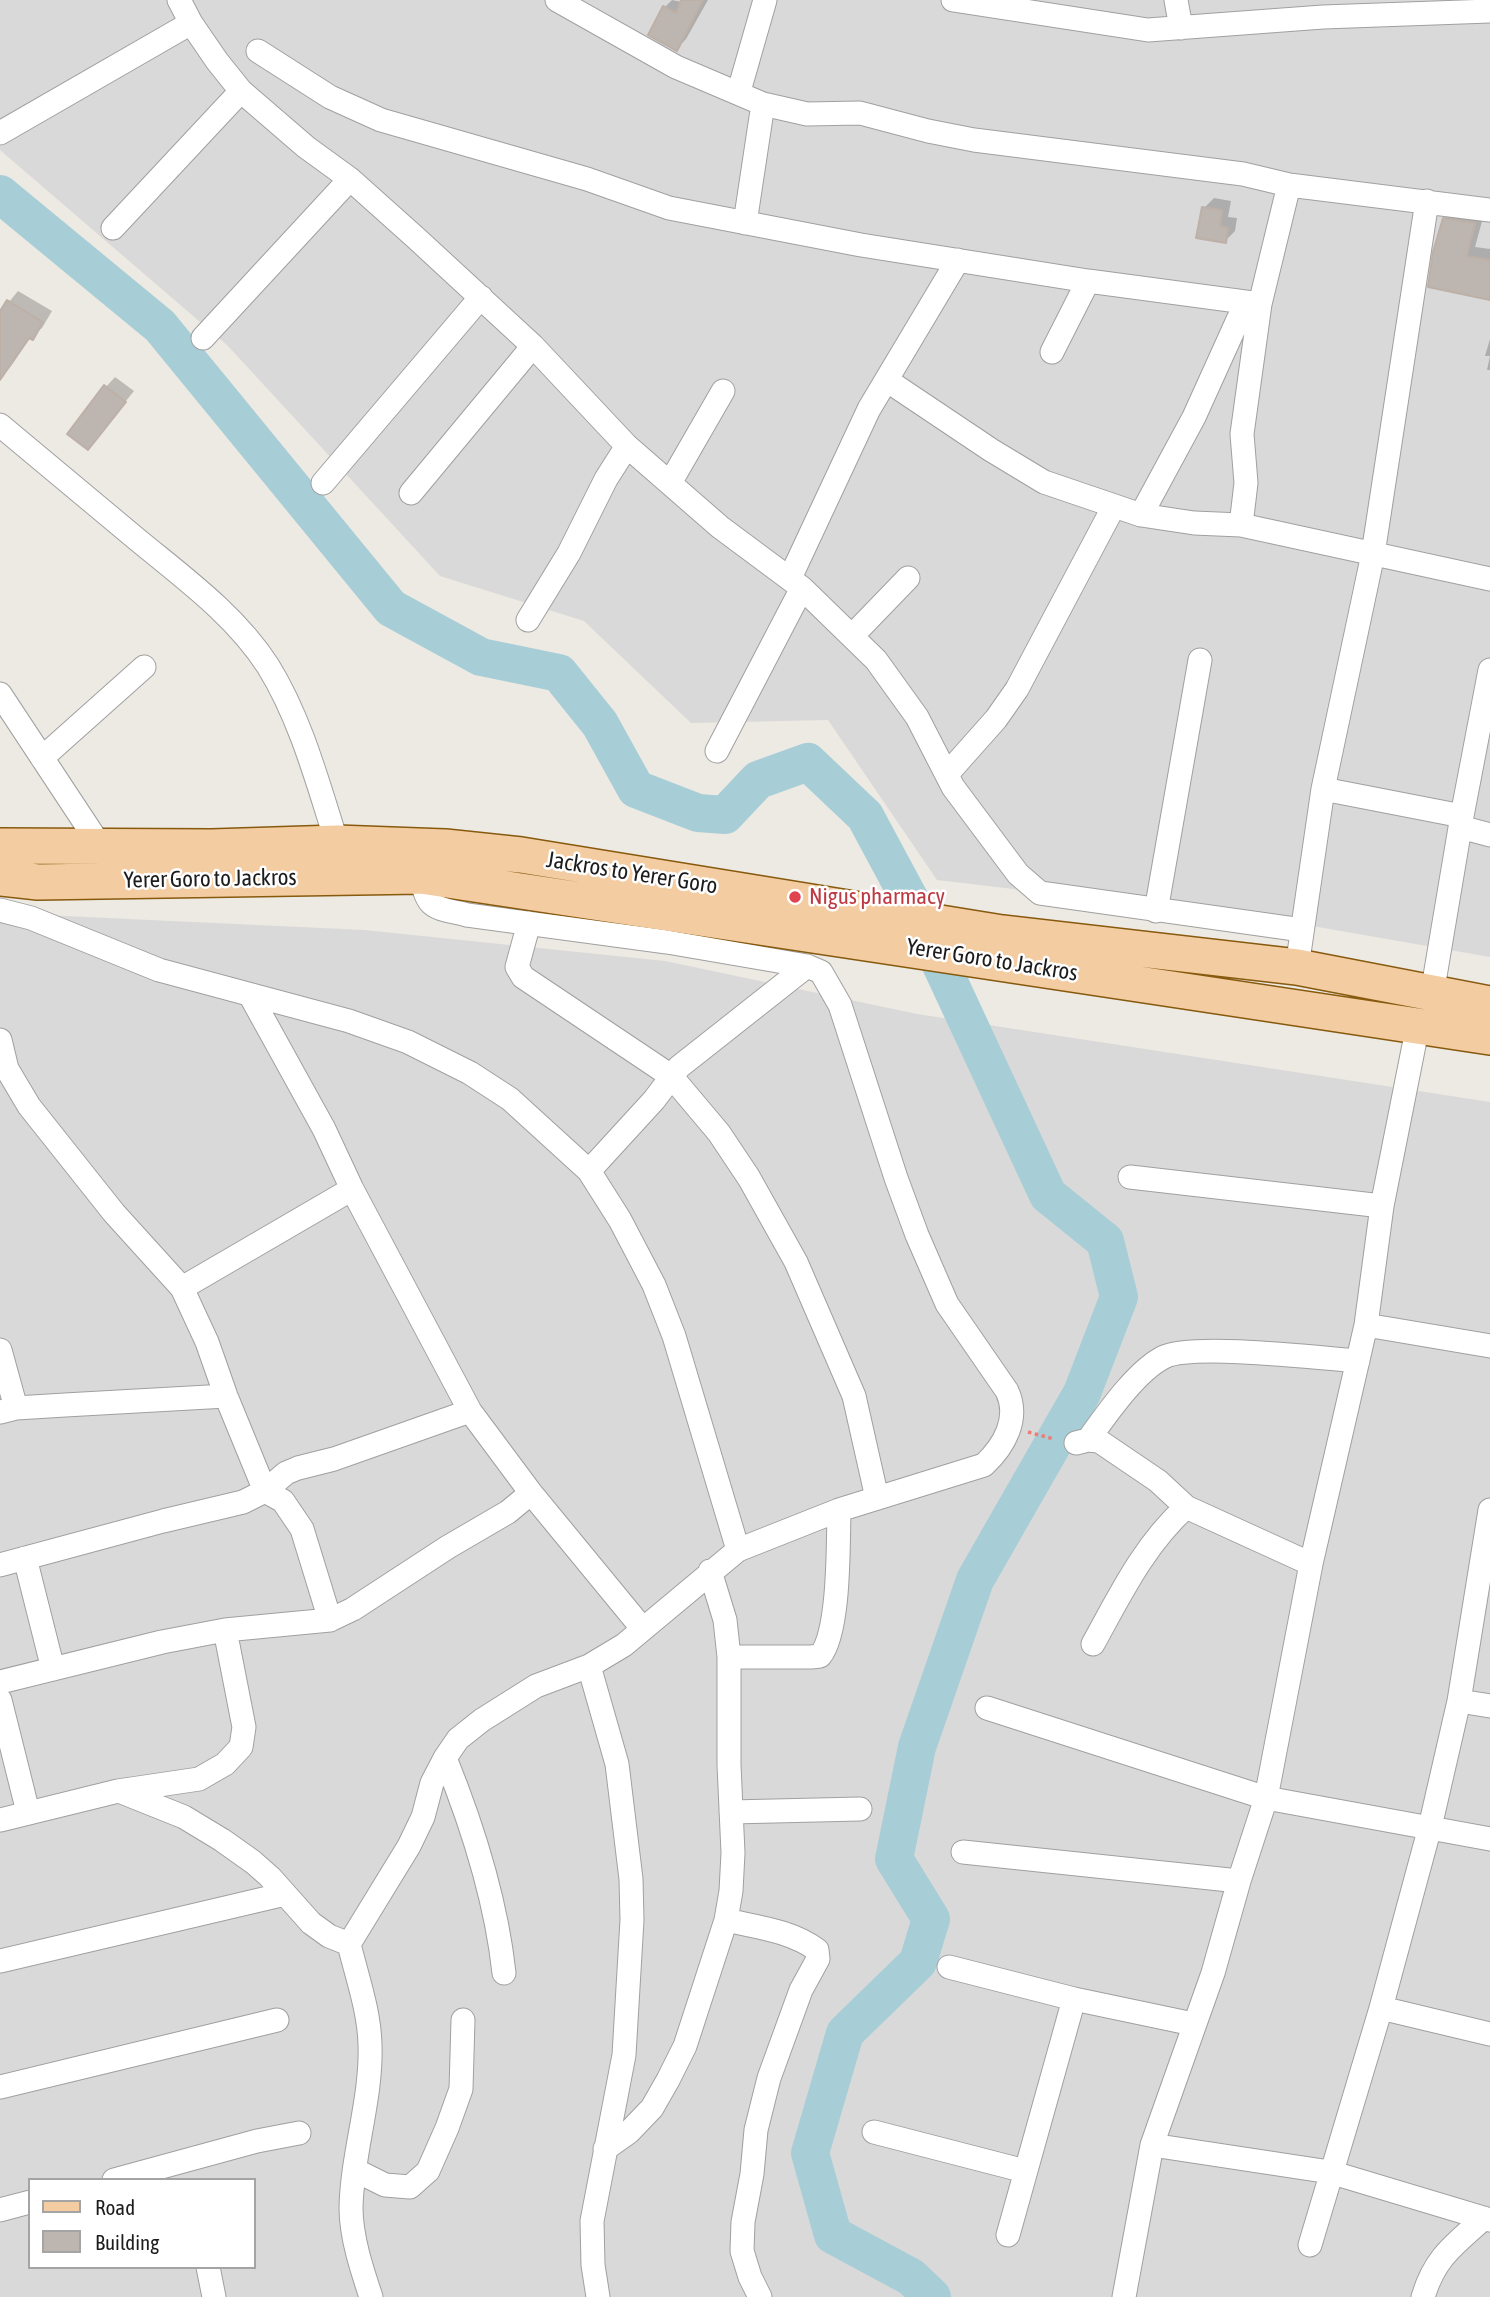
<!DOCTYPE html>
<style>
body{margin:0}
#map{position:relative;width:1490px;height:2297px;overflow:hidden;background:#ede9e3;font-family:"Asap Condensed",sans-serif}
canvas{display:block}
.legend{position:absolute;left:28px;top:2178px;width:228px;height:91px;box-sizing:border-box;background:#fff;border:2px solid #a4a4a4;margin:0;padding:9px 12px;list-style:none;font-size:21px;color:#1c1c1c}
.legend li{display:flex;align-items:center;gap:14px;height:35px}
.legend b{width:35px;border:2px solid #a4a4a4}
</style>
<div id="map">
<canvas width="1490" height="2297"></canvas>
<ul class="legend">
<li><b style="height:9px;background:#f3cca2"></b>Road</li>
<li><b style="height:19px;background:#bdb5b0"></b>Building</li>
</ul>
</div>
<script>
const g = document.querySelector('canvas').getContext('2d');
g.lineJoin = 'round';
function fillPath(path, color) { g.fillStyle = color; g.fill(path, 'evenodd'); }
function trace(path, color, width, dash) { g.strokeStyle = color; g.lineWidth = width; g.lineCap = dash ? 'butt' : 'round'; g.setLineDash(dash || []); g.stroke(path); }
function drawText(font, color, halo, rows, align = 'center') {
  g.font = font + ' "Asap Condensed",sans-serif'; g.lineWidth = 5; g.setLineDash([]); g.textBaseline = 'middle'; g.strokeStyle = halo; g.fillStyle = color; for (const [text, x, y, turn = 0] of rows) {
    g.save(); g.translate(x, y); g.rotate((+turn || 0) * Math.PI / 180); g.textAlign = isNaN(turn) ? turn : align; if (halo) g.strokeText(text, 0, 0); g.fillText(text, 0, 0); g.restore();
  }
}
fillPath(new Path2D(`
 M0,0h1490v957l-212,-37 -341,-40 -109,-160 -137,3 -107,-102 -144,-45 -212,-230 -228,-196z
 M0,913l364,17 301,31 252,53 573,88v1195h-1490zM30,2180h224v87h-224z`), '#dad9d9');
fillPath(new Path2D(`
 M672,0l10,2 1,-2h25l-22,39 -10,10 -12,-41z
 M1214,198l17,3 -3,16 9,1 -2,13 -10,10 -21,-33z
 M1454,209l30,5 -9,33 15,2v50l-45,-80z
 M18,291l34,20 -10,17 -11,9 -20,29 -10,10 -1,-63z
 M1490,339v31h-3l3,-14h-5z
 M115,377l19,14 -46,57 18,-61z`), '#0003');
trace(new Path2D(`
 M0,194l160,132 231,282 90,49 78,16 41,51 36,65 62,24 27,2 33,-35 50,-18 57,54 51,95 132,284 57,46 14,56 -37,96 -107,187 -58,167 -23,112 37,60 -13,43 -73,71 -35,120 23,82 78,42 21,20`), '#a7ced7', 38);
const building = new Path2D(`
 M681,0h22l-26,51 -29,-16 15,-29 13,7z
 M1202,207l20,3 -2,16 8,2 -2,15 -30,-5z
 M1443,218l32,5 -8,33 23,4v40l-62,-13 5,-35z
 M7,300l36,22 -10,18 -4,-2 -29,42v-69z
 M104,385l22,17 -38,48 -21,-16z`);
fillPath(building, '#bdb5b0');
trace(building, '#bdb0a7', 2);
const street = new Path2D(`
 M179,0l12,23 26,38 24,30 65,56 44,32 66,59 117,108 94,100 93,81 82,61 74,72 41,57 36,70 65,87 22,19 262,37
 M557,0l119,67 87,37 44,10 53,-1 68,18 46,9 269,34 46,11 201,25
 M953,0l195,30 175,-13 167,-6
 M1176,0l5,28
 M258,51l72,46 51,23 206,59 82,29 192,37 227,36 172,23
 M739,91l26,-91
 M0,133l191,-110
 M745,223l18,-119
 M113,228l128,-137
 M203,338l147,-159
 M1052,352l36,-71
 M888,381l103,69 53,32 97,33 53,8 47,2 249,54
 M0,425c46,38 92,77 139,116 45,37 97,75 129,125 33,53 50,118 69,177
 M323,483l158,-186
 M670,483l53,-92
 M411,493l122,-147
 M1141,515l53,-98 52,-115
 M1241,525l5,-42 -4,-49 18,-130 29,-119
 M790,578l79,-169 89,-149
 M528,620l41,-67 37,-74 21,-33
 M852,636l56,-58
 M0,694l101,153
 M717,751l85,-163
 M42,758l102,-91
 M948,773l48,-54 21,-30 97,-183
 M1323,789l139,27
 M1460,827l30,8
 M0,910l31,8 128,52 190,51 59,21 62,31 40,26 79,72 31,49 34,65 20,51 64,214
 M1156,911l44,-251
 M529,923l-12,44 6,10 148,99 48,57 30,45 47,84 58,134 23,102
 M1297,967l26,-178 50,-235 54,-353
 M1432,994l30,-178 28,-146
 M250,995l74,134 28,60 118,222 61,82 111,135
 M0,1040l7,29 22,37 85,107 68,75 25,54 19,54 39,95 18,10 19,28 28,91
 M589,1171l65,-71 25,-33 128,-101
 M1130,1177l252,29
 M182,1288l170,-99
 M1366,1325l124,21
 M0,1350l16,58
 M0,1412l16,-4 49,-3 161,-9
 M1088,1440c18,-25 48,-69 76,-83 29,-14 156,1 194,4
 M1076,1443l12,-3 11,1 59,40 28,26 125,57
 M25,1558l28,111
 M0,1565l163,-44 80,-19 22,-11 21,-18 12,-5 36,-9 136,-48
 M1093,1644c27,-49 51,-99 93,-137
 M729,1657h82l9,-1c20,-24 18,-113 19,-146
 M589,1666l28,98 14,115 1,41 -8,135 -32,166 1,44 5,32
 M0,1682l162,-40 63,-12 105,-10 23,-11 95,-62 60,-35 23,-19
 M0,1700l28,112
 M1459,1701l31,5
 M987,1708l279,90 224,41
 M445,1758c28,69 51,141 59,215
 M119,1791l65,26 38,23 31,22 17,15 41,46 18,13 20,8
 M731,1812l129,-3
 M0,1820l118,-29 81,-12 26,-15 16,-17 3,-20 -19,-97
 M963,1852l276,29
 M726,1920c31,7 66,11 91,30l1,9 -17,31 -32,88 -13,52 -4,44 -9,48 -1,29 8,26 10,20
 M0,1961l285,-67
 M949,1967l125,32 119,25
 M1381,2008l109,26
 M0,2087l277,-67
 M874,2132l151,39
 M1152,2145l178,27 160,48
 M605,2149l24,-17 23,-24 16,-28 17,-34 41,-126 5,-29 2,-38 -4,-88v-108l-4,-37 -15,-49
 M355,2170l30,15 25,2 18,-16 19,-43 14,-39 2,-69
 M114,2180l143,-39 42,-8
 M0,2210l30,-8
 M1008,2235l66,-236
 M1310,2245l71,-237 49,-181 29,-126 31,-191
 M208,2267l6,30
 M371,2297c-9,-27 -20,-60 -20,-89 1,-55 21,-109 19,-164 -1,-34 -13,-67 -21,-100l60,-98 14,-29 9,-34 13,-25 13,-19 24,-19 54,-34 53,-20 35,-21 114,-95 101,-40 145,-45c20,-19 36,-46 23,-74l-60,-87 -30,-69 -21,-57 -56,-173 -19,-33 -14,-6 -140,-24 -200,-27c-32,-8 -40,-4 -46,-39
 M1124,2297l28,-152 61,-172 26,-92 27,-83 45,-234 55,-239 16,-119 36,-181
 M1423,2297c12,-40 31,-52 61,-79`);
const primary = new Path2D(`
 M0,846l212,1 125,-4 108,4 76,8 481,78 295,34 193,37
 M0,878l38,4 383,-6 1069,161`);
trace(street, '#a0a0a0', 25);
trace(primary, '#875a0e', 38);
trace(new Path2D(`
 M1028,1432l26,7`), '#ec7c74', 3.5, [3.5, 3.5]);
trace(street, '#fff', 23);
trace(primary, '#f3cca2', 35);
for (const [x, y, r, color] of [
 [795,897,7,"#e0444e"]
]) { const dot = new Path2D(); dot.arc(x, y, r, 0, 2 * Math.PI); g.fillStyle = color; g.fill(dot); trace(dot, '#fff', 2.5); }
drawText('23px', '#1c1c1c', '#fff', [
 ["Jackros to Yerer Goro",632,873,9],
 ["Yerer Goro to Jackros",210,879,-1],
 ["Yerer Goro to Jackros",992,960,9]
]);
drawText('23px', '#be3a42', '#fff', [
 ["Nigus pharmacy",809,897]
], 'left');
</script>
